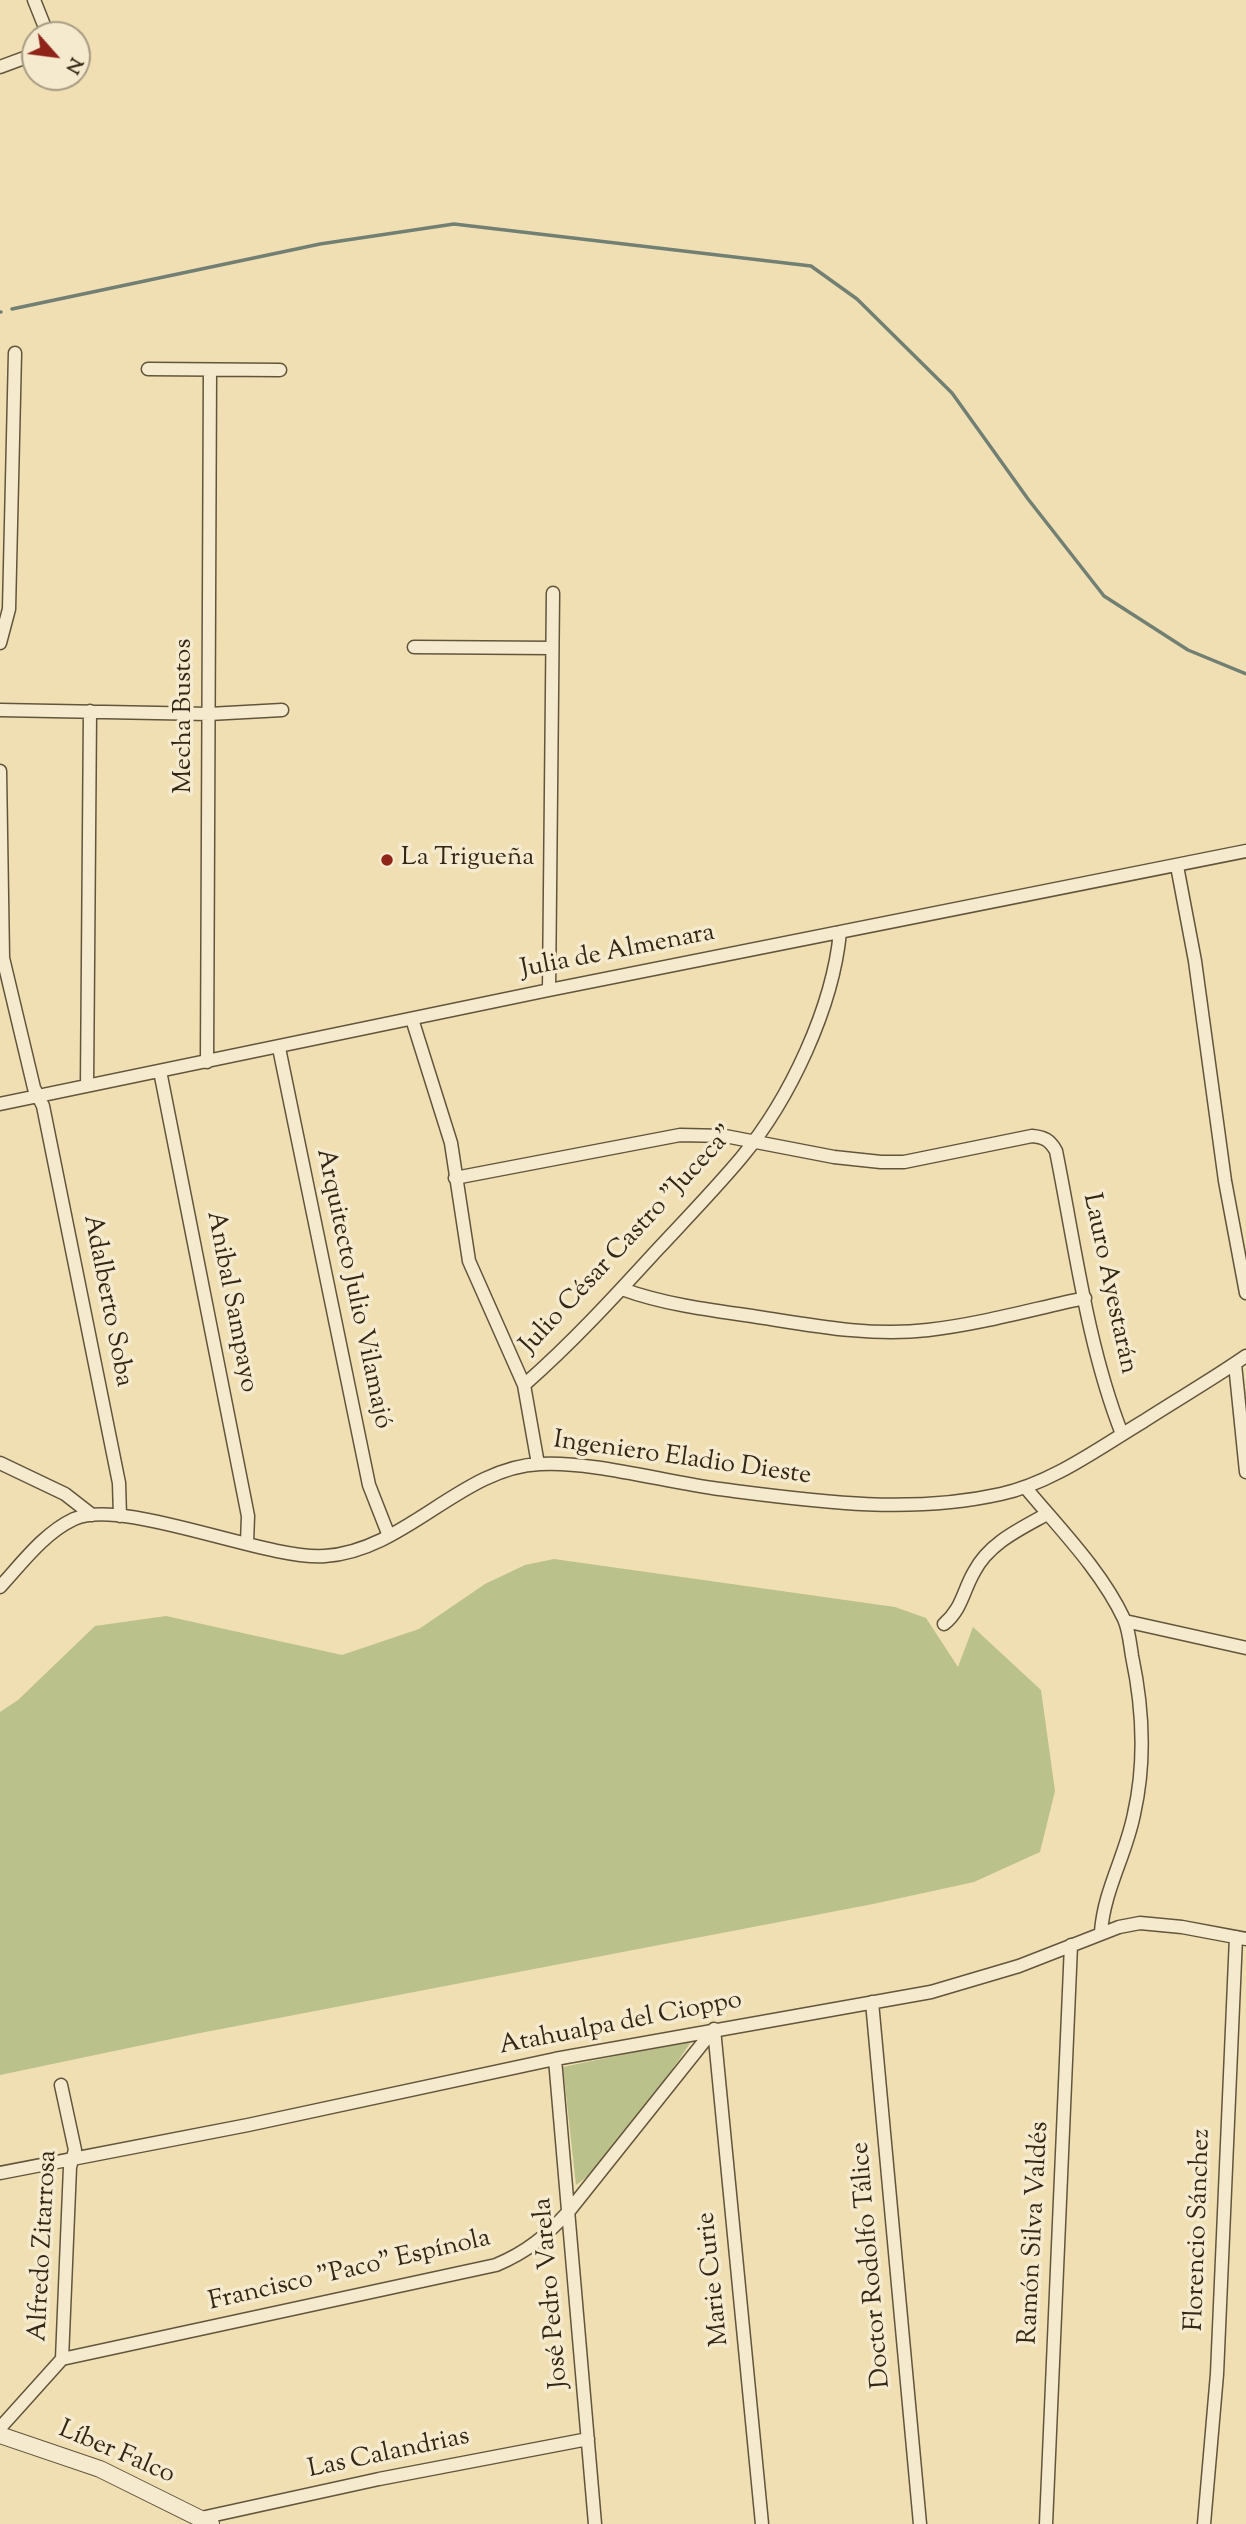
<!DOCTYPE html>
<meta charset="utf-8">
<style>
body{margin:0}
#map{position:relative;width:1246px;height:2524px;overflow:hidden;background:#efdfb3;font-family:"Sorts Mill Goudy",serif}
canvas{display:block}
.north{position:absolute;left:21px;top:21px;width:70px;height:70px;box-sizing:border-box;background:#f5eace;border:2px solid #a89c84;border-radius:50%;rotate:118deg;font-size:19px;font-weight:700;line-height:28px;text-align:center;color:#342715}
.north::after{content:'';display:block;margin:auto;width:24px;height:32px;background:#8f2418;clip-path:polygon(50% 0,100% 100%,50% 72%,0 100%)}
</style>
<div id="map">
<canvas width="1246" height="2524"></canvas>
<div class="north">N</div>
</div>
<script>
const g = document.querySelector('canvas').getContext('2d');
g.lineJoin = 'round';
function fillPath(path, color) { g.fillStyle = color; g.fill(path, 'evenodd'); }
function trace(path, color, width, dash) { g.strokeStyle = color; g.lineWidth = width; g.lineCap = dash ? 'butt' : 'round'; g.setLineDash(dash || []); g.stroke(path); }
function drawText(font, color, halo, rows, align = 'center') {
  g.font = font + ' "Sorts Mill Goudy",serif'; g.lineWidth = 7; g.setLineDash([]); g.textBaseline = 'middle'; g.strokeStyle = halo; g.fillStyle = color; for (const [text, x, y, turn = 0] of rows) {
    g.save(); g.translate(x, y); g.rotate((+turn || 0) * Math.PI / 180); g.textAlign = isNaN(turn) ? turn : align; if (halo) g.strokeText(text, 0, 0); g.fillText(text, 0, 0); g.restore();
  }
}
fillPath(new Path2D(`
 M554,1559l341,48 31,11 32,49 15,-40 68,63 14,101 -15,61 -66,30 -101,22 -678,130 -195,41v-363l18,-12 77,-74 71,-10 176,39 77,-26 66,-45 40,-19z
 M692,2040c-23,35 -83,124 -116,145l-13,-118z`), '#bbc18b');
trace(new Path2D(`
 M12,309l308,-65 134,-20 357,42 46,33 95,94 76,106 76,97 84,54 58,24
 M0,312h1`), '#718073', 3.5);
const minor = new Path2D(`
 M34,0l14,35
 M0,67l35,-13
 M148,369l132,1
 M0,643l9,-34 6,-256
 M414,647l138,1
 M0,710l209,4 73,-4
 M0,771l3,187 31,130 9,18 76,377 1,33
 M1177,866l18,95 30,220 21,112
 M549,990l4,-397
 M412,1019l39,124 18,118 55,124 14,79
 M279,1048l90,437 20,51
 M207,1062l3,-692
 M160,1071l88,445 -1,27
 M87,1086l3,-375
 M0,1104l549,-114 697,-139
 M455,1178l225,-43 45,1 109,21 47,5h23l128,-26c12,1 18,4 24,15 19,94 31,194 66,283
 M622,1289c41,15 86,21 130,27 58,9 118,21 176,14 53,-6 105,-21 157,-32
 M1235,1364l11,108
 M524,1385c48,-42 91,-89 134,-136 28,-30 57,-60 83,-91 49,-59 92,-151 99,-226
 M0,1463l65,31 27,21
 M1025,1487c34,41 76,83 99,132 5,11 6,25 8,37 11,52 14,105 2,158 -8,41 -30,76 -33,118
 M0,1587c22,-24 44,-54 74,-68 49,-22 190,41 251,37 80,-5 137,-89 215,-92 52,-3 125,18 179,25 94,12 188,26 282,5 51,-11 98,-46 143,-73 34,-22 69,-42 102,-65
 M1125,1621l121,27
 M944,1624c18,-15 19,-33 30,-52 15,-29 46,-43 73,-58
 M872,2002l48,522
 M714,2029l48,495
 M555,2059l40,465
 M0,2173l248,-48 307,-66 376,-67 88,-26 100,-39 21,-4 42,4 64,12
 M62,2359l434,-94c31,-13 50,-29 73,-54l145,-182
 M0,2428l62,-69 8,-192 5,-17 -14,-65
 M201,2518l178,-39 209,-40
 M1046,2524l25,-579
 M1204,2524l13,-150 19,-437`);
const tertiary = new Path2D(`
 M0,2435l100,34 111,55`);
trace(minor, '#63553c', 15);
trace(tertiary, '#63553c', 18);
trace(minor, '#f5eace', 12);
trace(tertiary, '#f5eace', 16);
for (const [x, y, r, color] of [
 [387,860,7,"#8f2418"]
]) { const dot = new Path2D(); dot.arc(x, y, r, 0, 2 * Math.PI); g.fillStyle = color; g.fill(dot); trace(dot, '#f5eace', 2.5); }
drawText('26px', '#342715', '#f5eace', [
 ["Mecha Bustos",186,716,-90],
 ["Julia de Almenara",618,953,-11],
 ["Julio César Castro \"Juceca\"",629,1241,-47],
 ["Lauro Ayestarán",1108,1284,78],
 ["Arquitecto Julio Vilamajó",352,1289,78],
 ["Adalberto Soba",106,1301,79],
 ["Anibal Sampayo",230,1302,79],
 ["Ingeniero Eladio Dieste",682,1460,8],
 ["Atahualpa del Cioppo",621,2025,-11],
 ["Florencio Sánchez",1200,2230,-88],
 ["Ramón Silva Valdés",1036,2233,-87],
 ["Alfredo Zitarrosa",45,2246,-87],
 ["Doctor Rodolfo Tálice",873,2265,-95],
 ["Francisco \"Paco\" Espínola",350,2272,-13],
 ["Marie Curie",715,2279,-96],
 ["José Pedro Varela",553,2293,-95],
 ["Líber Falco",116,2454,23],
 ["Las Calandrias",389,2455,-12]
]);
drawText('26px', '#342715', '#f5eace', [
 ["La Trigueña",401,860]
], 'left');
</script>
